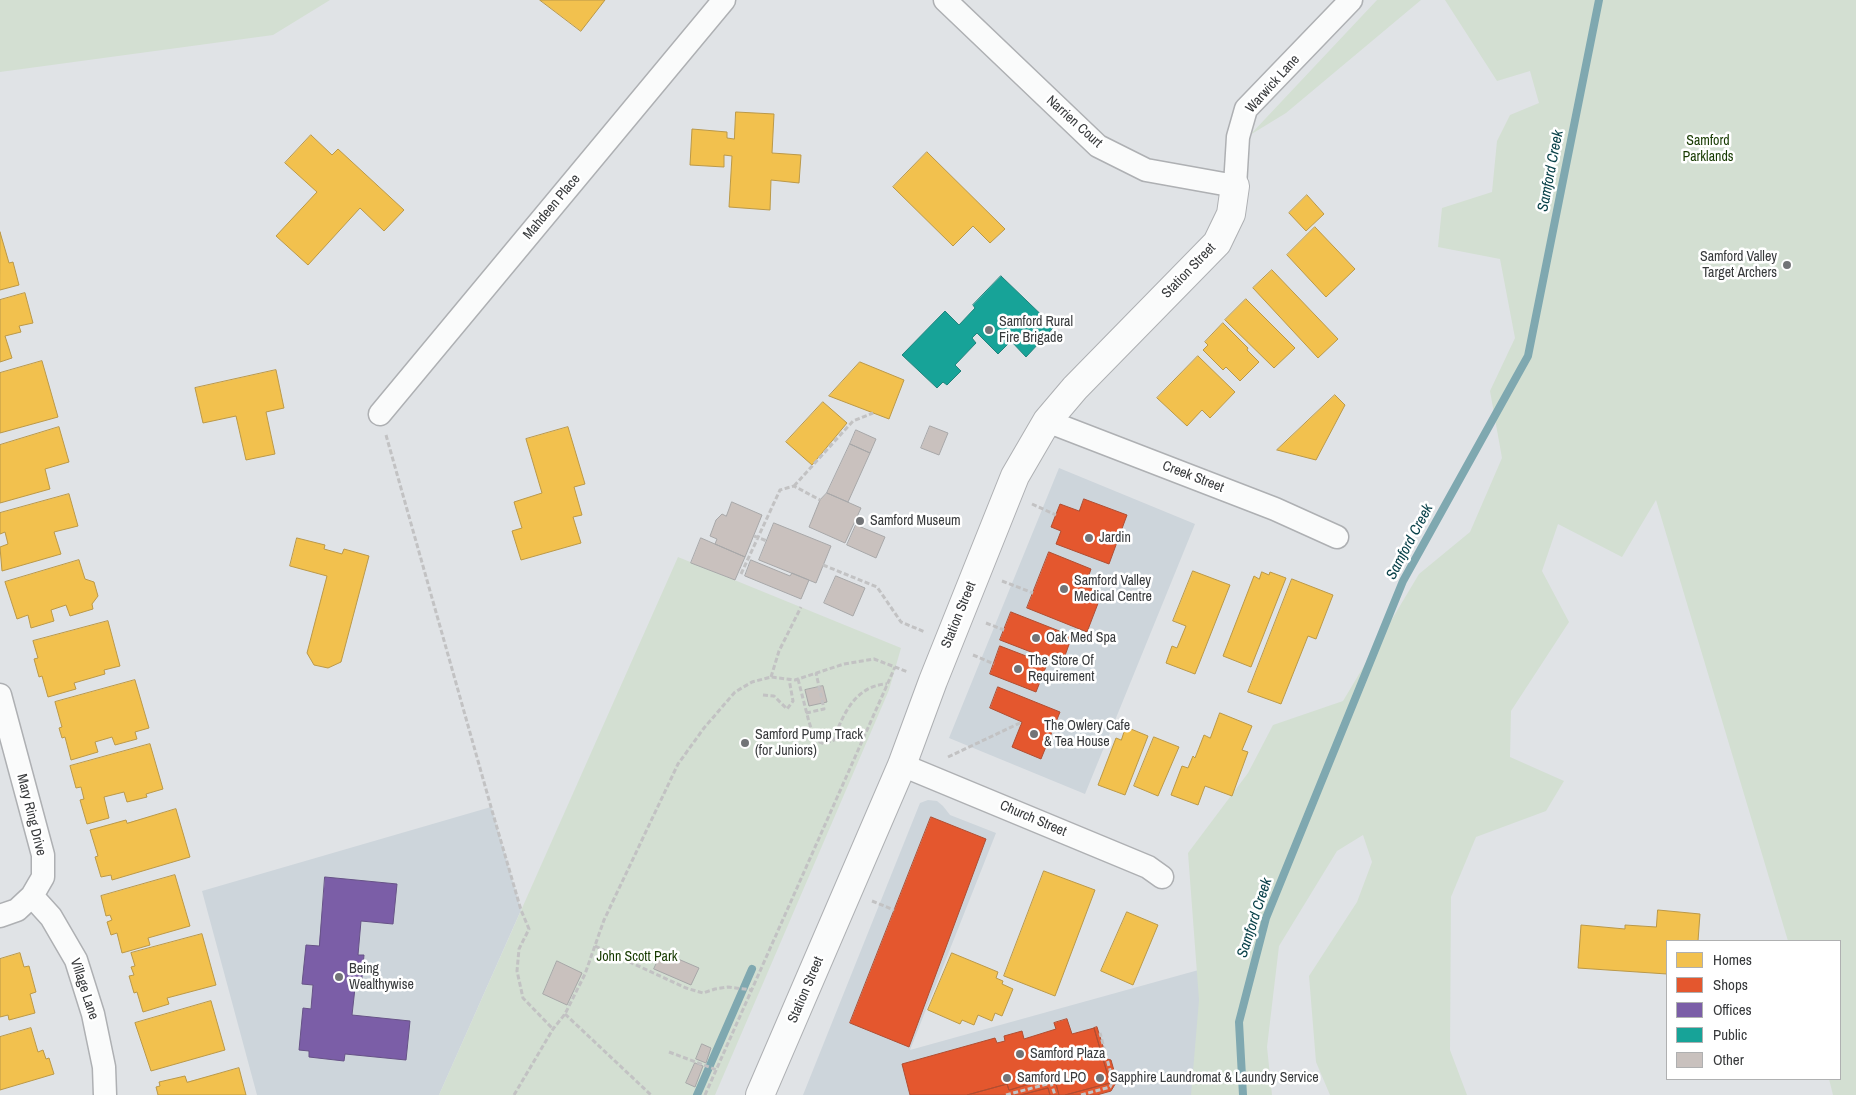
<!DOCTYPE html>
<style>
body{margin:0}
#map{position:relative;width:1856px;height:1095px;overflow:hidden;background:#e0e3e6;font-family:"Archivo Narrow",sans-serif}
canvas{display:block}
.legend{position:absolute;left:1666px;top:940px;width:175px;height:140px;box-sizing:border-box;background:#fff;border:1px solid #afb0b1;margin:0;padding:6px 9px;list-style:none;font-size:15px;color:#37393b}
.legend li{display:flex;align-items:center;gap:10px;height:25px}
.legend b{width:25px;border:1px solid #afb0b1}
</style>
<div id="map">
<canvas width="1856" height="1095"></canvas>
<ul class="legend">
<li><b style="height:14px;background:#f2c14e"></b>Homes</li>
<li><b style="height:14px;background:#e4572e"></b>Shops</li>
<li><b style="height:14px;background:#7b5ea7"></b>Offices</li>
<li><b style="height:14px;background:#17a398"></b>Public</li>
<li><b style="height:14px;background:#c9c1be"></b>Other</li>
</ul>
</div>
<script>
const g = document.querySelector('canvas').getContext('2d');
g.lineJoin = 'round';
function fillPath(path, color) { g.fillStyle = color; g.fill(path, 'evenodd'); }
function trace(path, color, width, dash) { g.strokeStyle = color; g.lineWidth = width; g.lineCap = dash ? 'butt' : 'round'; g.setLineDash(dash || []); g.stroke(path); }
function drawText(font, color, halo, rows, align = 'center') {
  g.font = font + ' "Archivo Narrow",sans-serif'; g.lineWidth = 5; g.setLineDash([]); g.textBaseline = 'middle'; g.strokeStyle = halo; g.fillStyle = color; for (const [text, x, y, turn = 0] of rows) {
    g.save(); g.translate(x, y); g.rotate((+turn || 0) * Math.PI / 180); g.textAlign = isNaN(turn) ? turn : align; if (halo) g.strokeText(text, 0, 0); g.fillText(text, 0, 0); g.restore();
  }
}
fillPath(new Path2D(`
 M1059,468l136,56 -110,270 -136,-56z
 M928,800l9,1 6,5 7,9 46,18 -86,217 303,-84 14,129h-424l117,-292z
 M491,807l30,103 -82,185h-182l-55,-204z`), '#cdd5db');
fillPath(new Path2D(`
 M0,0h330l-57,35 -273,37z
 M1377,0h44l-135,113 -36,22z
 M1445,0h411v1095h-23l-4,-16h11v-138h-52l-132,-441 -34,57 -64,-33 -16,47 27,51 -58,89 -1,46 54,24 -18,30 -70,26 -25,60 -1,153 17,45h-137l-14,-33 -7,-86 48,-74 15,-40 -9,-27 -26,16 -58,95 -12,101 5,48h-81l8,-95 -11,-147 60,-80 25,-48 70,-24 76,-127 51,-42 32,-74 -12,-67 25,-53 -15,-79 -62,-12 4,-39 50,-16 5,-51 13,-26 29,-12 -9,-32 -33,10z
 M678,557l223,91 -12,42 -174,405h-276z`), '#d3dfd2');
const homes = new Path2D(`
 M540,0h65l-24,31z
 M736,112l38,2 -2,39 29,2 -2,28 -28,-3 -1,30 -41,-3 3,-51 -8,-1v12l-34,-2 2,-36 35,3v6l7,1z
 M311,135l21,20 6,-6 66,61 -20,21 -24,-23 -52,57 -32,-29 41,-44 -32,-29z
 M927,152l78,77 -15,14 -17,-17 -20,20 -60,-59z
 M1307,195l17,19 -18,17 -17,-18z
 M1315,227l40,42 -29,28 -39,-42z
 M0,232l9,31 4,-1 6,23 -19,5z
 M1272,270l66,69 -20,19 -65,-70z
 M25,293l8,30 -14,3 2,6 -16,4 7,22 -12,4v-62z
 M1246,299l49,49 -21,20 -49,-48z
 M1223,323l25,25 -1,2 12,12 -19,19 -14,-14 -3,3 -20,-20 5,-5 -3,-3z
 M1198,356l37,36 -25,26 -8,-8 -15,16 -30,-28z
 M42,361l16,56 -58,16v-60z
 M860,362l44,18 -15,39 -60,-23z
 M276,370l8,38 -18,4 9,42 -29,6 -10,-44 -33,7 -8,-35z
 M1335,395l10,10 -29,55 -39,-10z
 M823,402l24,21 -35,42 -26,-23z
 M59,427l10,35 -24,7 5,20 -50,14v-58z
 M568,427l17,57 -11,3 8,28 -9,2 8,26 -60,17 -9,-29 10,-3 -8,-26 28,-9 -16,-54z
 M69,494l9,32 -24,6 7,22 -59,17 -2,-24 8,-3 -3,-12 -5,2v-21z
 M297,538l28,7 -1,4 18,5 2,-5 25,7 -28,106 -13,6 -14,-3 -7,-12 20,-77 -37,-10z
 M79,560l6,19 9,3 4,14 -6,8 1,5 -23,7 -4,-11 -15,5 3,11 -23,7 -3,-13 -11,4 -12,-37z
 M1193,571l37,14 -35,89 -29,-11 6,-17 5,2 9,-22 -13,-5z
 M1262,572l7,3 1,-3 16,6 -35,89 -28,-11 31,-80 5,3z
 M1292,579l41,16 -17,44 -8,-3 -27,68 -33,-12z
 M108,621l12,45 -16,4 1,4 -31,9 2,6 -28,8 -6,-21 -3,1 -5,-18 4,-1 -5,-17z
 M135,680l14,48 -14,4 2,7 -22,6 -3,-8 -17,5 3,10 -27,8 -6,-23 -3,1 -3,-10 3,-1 -7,-25z
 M1220,713l32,13 -10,24 6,2 -16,44 -27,-10 -7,19 -27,-10 11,-29 6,2 5,-12 2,2 9,-23 6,3z
 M1126,727l22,9 -23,59 -27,-10 18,-47 5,2z
 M1154,737l25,10 -21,49 -24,-10z
 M150,744l13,45 -17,5 1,3 -20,5 -3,-10 -20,5 5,21 -22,6 -7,-24 4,-1 -3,-12 -5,1 -6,-22z
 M176,809l14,48 -78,23 -1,-5 -10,2 -6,-20 3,-1 -8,-26 36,-10 1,3z
 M1044,871l51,19 -40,106 -51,-20z
 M175,875l15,51 -42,12 2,7 -28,8 -5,-20 -6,2 -4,-13 5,-2 -2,-5 -4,1 -5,-20z
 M1658,910l42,4 -2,27h-31v33l-89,-6 3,-43 44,4v-4l31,2z
 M1127,912l31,13 -25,60 -32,-14z
 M202,934l14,51 -49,13 2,6 -26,8 -6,-20 -3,1 -5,-17 5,-1 -3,-8 4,-1 -4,-13z
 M20,953l4,14 5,-1 7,26 -6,2 5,19 -26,7 -1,-5 -8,2v-58z
 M952,953l46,19 -2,6 7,3 -1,3 11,5 -11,27 -7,-3 -3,8 -14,-6 -4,10 -12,-5 -2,4 -32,-14z
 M211,1001l14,49 -74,21 -16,-48z
 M31,1028l7,24 5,-2 3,9 3,-1 5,16 -54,16v-53z
 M239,1068l7,27h-88l-2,-8 4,-1 -1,-4 26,-6 2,6z`);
fillPath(homes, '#f2c14e');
trace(homes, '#ba9848', 1);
const shops = new Path2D(`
 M1084,499l43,16 -18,49 -53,-20 5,-13 -10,-4 9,-23 19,7z
 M1049,552l42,17 -6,17 17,7 -15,39 -60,-24z
 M1011,612l61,24 -10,28 -62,-24z
 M1000,646l47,18 -11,28 -46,-18z
 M998,687l62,25 -19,47 -29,-12 10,-25 -32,-14z
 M931,817l55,22 -77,208 -59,-24z
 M1067,1019l5,15 22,-6 16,55 -45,12h-6l-5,-18 -45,13 -2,-6 -40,11h-57l-8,-31 93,-26 2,5 8,-2 -1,-5 18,-5 2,8 32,-10 -2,-6z
 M1097,1027l10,32 4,1 6,21 -6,10 -14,4h-32l45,-12 -16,-55z
 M1054,1077l5,18h-9l-2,-7 -27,7h-54l40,-11 2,6z
 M1048,1088l2,7h-29z`);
fillPath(shops, '#e4572e');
trace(shops, '#b04e32', 1);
const offices = new Path2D(`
 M325,877l72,7 -4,40 -32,-3 -3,34h6l-3,33h-6l-3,27 58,6 -4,39 -61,-6 -1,7 -35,-4v-6l-10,-1 4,-42 8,1 2,-24 -11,-1 4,-39 13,1z`);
fillPath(offices, '#7b5ea7');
trace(offices, '#675387', 1);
const public = new Path2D(`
 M1001,276l53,51 -28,30 -15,-16 -13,13 -21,-21 -5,5 4,5 -21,22 6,6 -14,14 -4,-3 -6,6 -35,-33 43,-44 14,14 16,-17 -2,-3z`);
fillPath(public, '#17a398');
trace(public, '#21837c', 1);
trace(new Path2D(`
 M697,1095l55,-126
 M1243,1095l-4,-73 27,-104 137,-337 125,-225 71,-356`), '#7fa8b0', 8);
const building = new Path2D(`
 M930,426l18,7 -9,22 -18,-7z
 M856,430l20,9 -6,14 -20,-9z
 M850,444l20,9 -22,49 -21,-9z
 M827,493l34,15 -16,35 -36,-16 11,-27z
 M732,502l30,13 -17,42 -30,-13 2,-5 -7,-3 6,-16 6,-6 4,2z
 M774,523l57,23 -15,37 -57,-23z
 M856,525l29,12 -9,21 -29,-13z
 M701,538l44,19 -10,23 -44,-17z
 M751,560l39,16 2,-3 17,7 -8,19 -56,-23z
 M836,576l29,12 -12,28 -29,-13z
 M823,686l4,16 -18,4 -4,-16z
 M662,952l37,16 -8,17 -37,-16z
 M557,961l25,12 -15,32 -24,-11z
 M702,1044l9,4 -5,15 -10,-4z
 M695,1063l8,3 -8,21 -9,-4z`);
fillPath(building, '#c9c1be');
trace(building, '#a7a7a8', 1);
const minor = new Path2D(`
 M945,0l153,146 48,24 89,16 3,-49 8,-28 105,-109
 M380,414l344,-414
 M1047,421l228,88 62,28
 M0,695l43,160v22l-11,19 -15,14 -17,6
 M902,765l246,102 14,10
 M32,896l19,21 25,43 17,54 11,53 1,28`);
const tertiary = new Path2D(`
 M760,1095l142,-330 31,-84 82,-205 32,-55 28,-33 142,-145 14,-29 4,-28`);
trace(minor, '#aeb0b3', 25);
trace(tertiary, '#aeb0b3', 30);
trace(new Path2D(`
 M386,435l105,372 30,103 8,19 -10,20 -2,22 6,27 30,31
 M794,486l59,-65 20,-8
 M1032,504l24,11
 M754,536l13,5
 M823,565l54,22 24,35 24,10
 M741,574l39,-84 14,-4 26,14
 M1002,581l31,12
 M986,623l18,7
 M973,655l21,9
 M771,677l8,-26 22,-44
 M798,679l11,43 6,18 9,4 10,-4c8,-25 22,-55 53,-56
 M763,695l11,1 13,13 6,-8 -4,-22
 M806,713l18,-4 -8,-36
 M948,757l74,-35
 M872,901l22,9
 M595,946l91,42 17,5 12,-4 13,-2 24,3
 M565,1014l86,81
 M669,1052l48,18
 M514,1095l39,-66 12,-15 20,-40 19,-54 74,-156 26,-36 31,-36 17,-10 19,-5 24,3 49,-16 30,-5 34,13
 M705,1095l190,-428
 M1006,1095l45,-12 4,12
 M1081,1095l29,-8 3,-6 -13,-48`), '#c2c2c3', 3, [5, 2.5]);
trace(minor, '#fafbfb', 22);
trace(tertiary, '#fafbfb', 28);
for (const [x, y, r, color] of [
 [1787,265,5,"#727477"],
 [989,330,5,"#727477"],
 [860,521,5,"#727477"],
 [1089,538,5,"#727477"],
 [1064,589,5,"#727477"],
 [1036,638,5,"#727477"],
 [1018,669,5,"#727477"],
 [1034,734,5,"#727477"],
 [745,743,5,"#727477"],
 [339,977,5,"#727477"],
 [1020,1054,5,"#727477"],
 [1007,1078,5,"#727477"],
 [1100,1078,5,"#727477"]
]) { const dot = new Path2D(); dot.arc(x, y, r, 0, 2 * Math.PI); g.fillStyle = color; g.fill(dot); trace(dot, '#fff', 2); }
drawText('14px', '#37393b', '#fff', [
 ["Warwick Lane",1273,84,-48],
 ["Narrien Court",1074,122,42],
 ["Mahdeen Place",552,207,-50],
 ["Station Street",1189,271,-46],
 ["Creek Street",1193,477,21],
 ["Station Street",959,615,-68],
 ["Mary Ring Drive",31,815,76],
 ["Church Street",1033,819,23],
 ["Village Lane",84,989,72],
 ["Station Street",806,990,-67]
]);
drawText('14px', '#173a01', '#fff', [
 ["Samford",1708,141],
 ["Parklands",1708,157],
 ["John Scott Park",637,957]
]);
drawText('14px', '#37393b', '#fff', [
 ["Samford Valley",1777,257,"right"],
 ["Target Archers",1777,273,"right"],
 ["Samford Rural",999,322],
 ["Fire Brigade",999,338],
 ["Samford Museum",870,521],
 ["Jardin",1099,538],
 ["Samford Valley",1074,581],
 ["Medical Centre",1074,597],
 ["Oak Med Spa",1046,638],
 ["The Store Of",1028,661],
 ["Requirement",1028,677],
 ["The Owlery Cafe",1044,726],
 ["& Tea House",1044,742],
 ["Samford Pump Track",755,735],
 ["(for Juniors)",755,751],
 ["Being",349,969],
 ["Wealthywise",349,985],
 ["Samford Plaza",1030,1054],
 ["Samford LPO",1017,1078],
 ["Sapphire Laundromat & Laundry Service",1110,1078]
], 'left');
drawText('italic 15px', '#094149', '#fff', [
 ["Samford Creek",1551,171,-79],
 ["Samford Creek",1410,542,-62],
 ["Samford Creek",1255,918,-72]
]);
</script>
